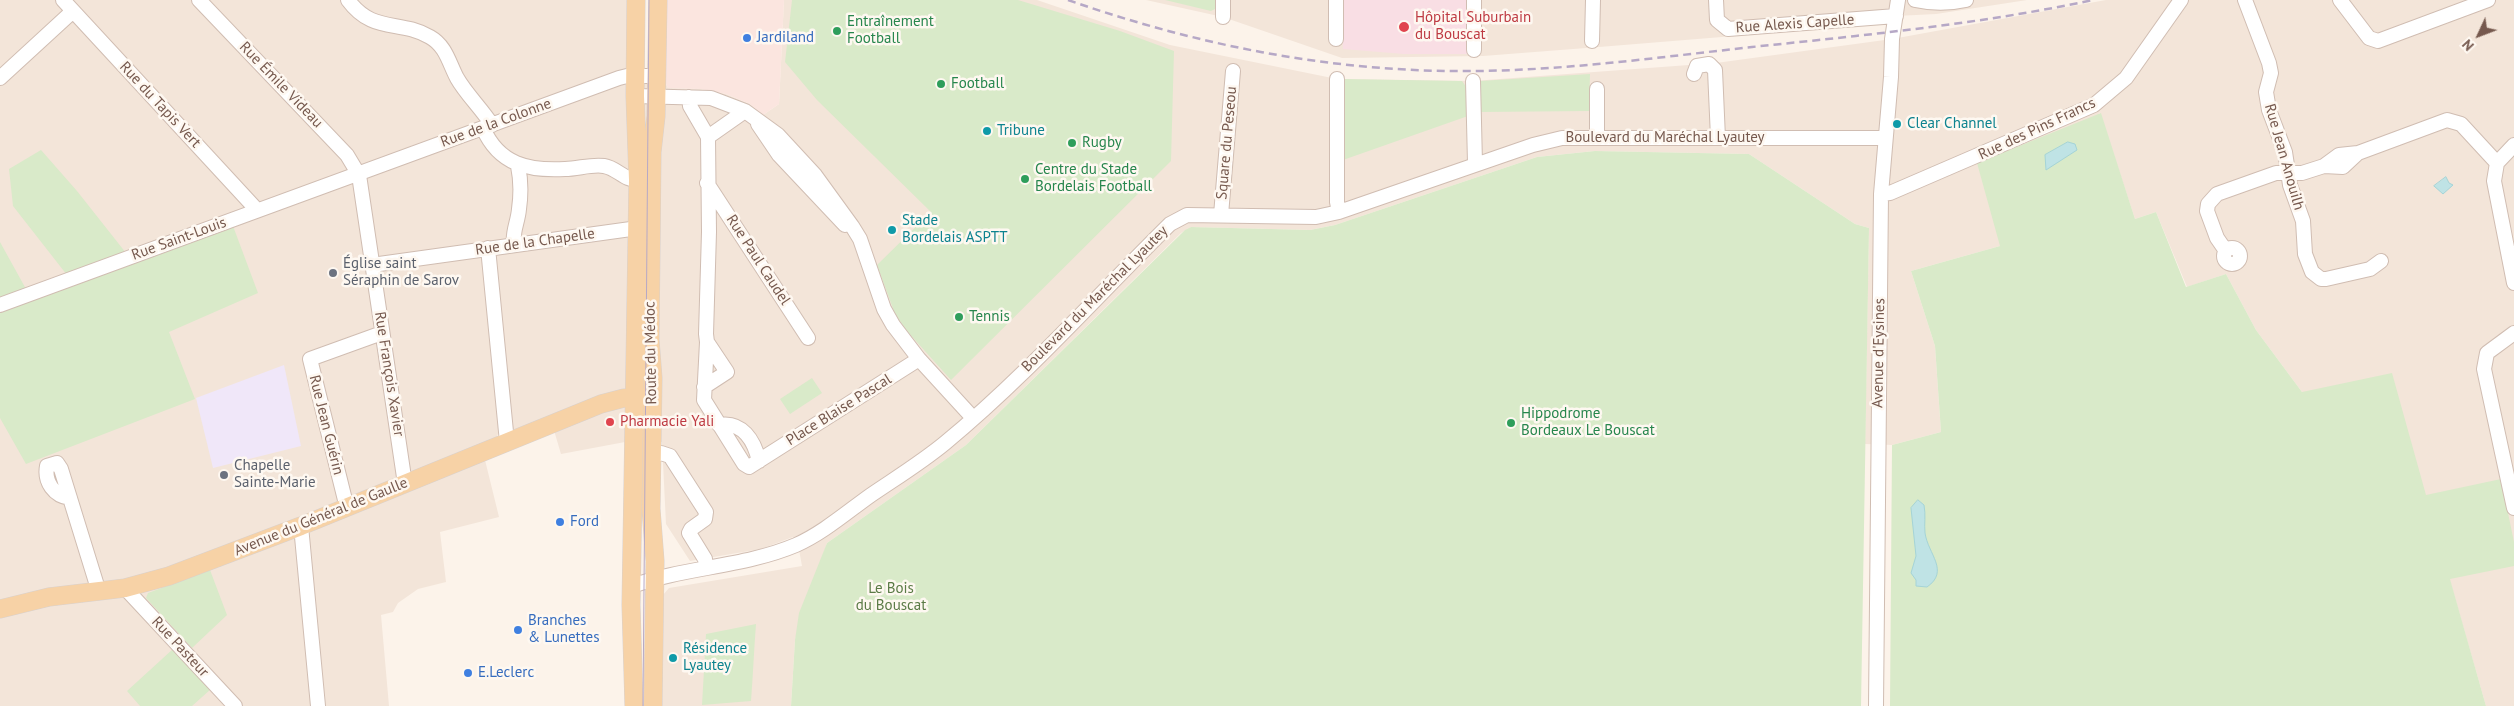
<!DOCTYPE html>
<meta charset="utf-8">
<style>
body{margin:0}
#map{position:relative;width:2514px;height:706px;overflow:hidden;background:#fcf3ea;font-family:"PT Sans",sans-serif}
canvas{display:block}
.north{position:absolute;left:2454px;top:10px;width:50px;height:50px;-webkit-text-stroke:4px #fef8f1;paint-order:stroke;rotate:227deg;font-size:14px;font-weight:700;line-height:20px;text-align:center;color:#76594e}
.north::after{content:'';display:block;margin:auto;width:18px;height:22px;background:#76594e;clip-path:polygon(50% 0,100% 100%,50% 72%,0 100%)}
</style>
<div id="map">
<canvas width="2514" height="706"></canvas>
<div class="north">N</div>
</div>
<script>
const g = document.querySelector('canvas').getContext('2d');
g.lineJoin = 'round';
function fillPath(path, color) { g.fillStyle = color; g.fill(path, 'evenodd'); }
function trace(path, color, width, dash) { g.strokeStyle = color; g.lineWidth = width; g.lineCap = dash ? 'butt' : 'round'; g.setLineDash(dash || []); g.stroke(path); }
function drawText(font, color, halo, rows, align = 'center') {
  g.font = font + ' "PT Sans",sans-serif'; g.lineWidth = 5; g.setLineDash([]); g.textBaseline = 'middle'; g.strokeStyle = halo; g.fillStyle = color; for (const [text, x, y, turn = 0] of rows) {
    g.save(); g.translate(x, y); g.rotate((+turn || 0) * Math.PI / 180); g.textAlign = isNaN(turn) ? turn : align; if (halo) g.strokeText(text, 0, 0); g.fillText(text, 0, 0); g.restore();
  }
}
fillPath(new Path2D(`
 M0,0h631v62l33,18 4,8 32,1 26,5 24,10 13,11 16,-11 5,-104h253l133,45 167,34 136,2 243,-18 176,-24 214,-39h408v706h-28l-52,-181 -132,-133 -46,-62 -30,-56 -39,13 -31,-75 -21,7 -35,-106 -100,133 -89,25 24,75 6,86 -49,13 -27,-1 4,-216 -14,-4 -106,-70 -154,-3 -58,6 -202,68 -25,5 -119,-3 -10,6 -215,212 -139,98 -32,97 -4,66h-129l1,-111 6,-7 133,-22 -4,-22 -5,-7 -32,12 -71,12 -24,-37 -4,-82h-37l-64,12 -11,-37 -34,13 -6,-3 -11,5 -14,28 14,57 -59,15 6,50 -28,7 -20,14 -5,9 -12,3 8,91h-389z
 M1146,0h881l-91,14 -40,2 -174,21 -123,10 -116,9 -141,2 -119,-41z`), '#f3e5d9');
fillPath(new Path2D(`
 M663,0h121l-5,104 -16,11 -13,-11 -24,-10 -26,-5 -32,-1 -4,-8z`), '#fbe5df');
fillPath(new Path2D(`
 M284,365l17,81 -88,22 -17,-70z`), '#f0e7f9');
fillPath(new Path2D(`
 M1340,0h127v54h-63l-61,-5z`), '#f9dee4');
fillPath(new Path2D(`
 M792,0h226l102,31 54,20 -3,110 -220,219 -45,-50 -11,-16 -18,-49 54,-53 -114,-112 -32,-38z
 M1165,0h52v8l-6,3z
 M1590,74l-1,37 -108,1 -1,-31z
 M1343,79l119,2 5,7 1,28 -125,44z
 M2101,113l34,106 21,-7 30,75 40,-13 30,56 46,62 90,-19 34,122 75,-16 13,63v24l-64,13 36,127h-596l2,-261 49,-13 -6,-86 -24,-75 89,-25 -23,-83z
 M41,150l36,41 49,62 -59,22 -54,-69 -4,-37z
 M1595,151l154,3 106,70 14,4 -8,478h-1070l4,-66 4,-27 28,-70 139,-98 219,-215 6,-3 119,3 25,-5 202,-68z
 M233,226l25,67 -89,39 26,67 -169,65 -26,-46v-107z
 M0,242l26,47 -26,10z
 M812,378l10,15 -32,21 -10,-15z
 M210,570l17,45 -35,33 -46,-50 2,-5z
 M756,624c-2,26 -3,51 -5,77l-49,4 4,-71z
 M173,649l38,40 -19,17h-52l-13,-15z`), '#d9eac9');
const water = new Path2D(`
 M2068,142l7,2 2,6 -31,20 -1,-15z
 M2446,177l3,6 4,2 -10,9 -9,-8z
 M1918,500l6,5c2,10 0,19 1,28 3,21 25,38 2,54l-11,-1v-6l-5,-7 5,-17 -5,-48z`);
fillPath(water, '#bfe3e5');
trace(water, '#a5d4d7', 1);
const minor = new Path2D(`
 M63,0l194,210
 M199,0l148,155 12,20 46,309
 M348,0c25,34 51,19 82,37 16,9 19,26 27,41 9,16 25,31 35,47
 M1336,0v39
 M1474,0v50
 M1716,0l1,20 11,9 168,-13
 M1915,0c18,4 33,4 51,0
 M2245,0l24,63 2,10 -5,19 3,18 16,42 5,33 13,36 2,33 7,18 9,7h5l44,-10 11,-8
 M2340,0l29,38 9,3 110,-41
 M1223,17v-17
 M1592,41l1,-41
 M1694,74l3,-8 12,-2 6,6 3,68
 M0,78l73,-67
 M1337,79v123l2,10
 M1473,81l2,82
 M1597,89v48
 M635,96l76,2 34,13 33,24 37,40 37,51 8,13 24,70 9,16 26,34 54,59
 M689,97l1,9 18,31 1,95 -3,102 1,8 -3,58 40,64 5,3 170,-108
 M758,124l21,31 66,70
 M483,128c16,37 46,43 82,41 13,0 26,-5 39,-3 13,2 21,15 34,14
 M708,137l37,-26
 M2514,145l-17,18 -3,18 20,102
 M2324,166l19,1 15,-14
 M707,183l101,155
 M1881,194l9,-1 204,-88 32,-27 55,-78
 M1221,215l12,-144
 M514,244c-2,-12 4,-22 5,-35 2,-14 2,-29 -1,-43
 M488,248l19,194
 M2224 256a8 8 0 1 1 16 0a8 8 0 1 1-16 0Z
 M2226,251l-9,-13 -10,-27 1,-7 9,-10 59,-21h26l22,-7 15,-11 19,-2 89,-33 14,4 36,39
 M372,265l266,-37
 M0,305l619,-227 8,-2h29
 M2514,333l-27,20 -3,16 30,139
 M704,387l23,-15 -20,-30
 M719,425c23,-4 35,15 40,36
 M652,457l9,-4 9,3 36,56 -1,7 -14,10 -2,4 16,26 1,8
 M70,498c-16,-2 -26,-16 -23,-32l10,-3 4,6 38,123
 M347,508l-37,-149 72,-26
 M301,526l17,180
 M632,586c53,-19 112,-19 164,-41 27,-12 51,-33 75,-50 25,-17 51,-33 74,-52 80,-66 151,-146 225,-219l17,-9 129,2 23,-5 194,-67 29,-7h323
 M125,588l110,118
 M1876,706l5,-512 10,-117 1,-38 6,-39`);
const major = new Path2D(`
 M0,609l49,-12 76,-9 44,-12 132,-50 300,-122 23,-6h21
 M634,706l-3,-101 7,-425 -3,-84 1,-96
 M653,706l2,-145 -4,-52 2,-131 -3,-38 2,-188 4,-36 2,-116`);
trace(minor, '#d0bdb2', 16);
trace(major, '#d9d1cd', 19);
trace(minor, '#fff', 14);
trace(major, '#f7d2a6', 18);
trace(new Path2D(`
 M643,706l6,-706`), '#b6a8c6', 1);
trace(new Path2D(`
 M1068,0c132,46 268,73 409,71 92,-1 184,-14 275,-24 114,-12 228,-23 341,-47`), '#b6a8c6', 2.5, [8, 5]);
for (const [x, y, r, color] of [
 [1404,27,6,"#e0444e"],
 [837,31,5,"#2e9e5b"],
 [747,38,5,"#3f7fe0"],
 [941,84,5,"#2e9e5b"],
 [1897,124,5,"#0f9aa8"],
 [987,131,5,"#0f9aa8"],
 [1072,143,5,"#2e9e5b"],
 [1025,179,5,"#2e9e5b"],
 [892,230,5,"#0f9aa8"],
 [333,273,5,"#6b7280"],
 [959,317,5,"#2e9e5b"],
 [610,422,5,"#e0444e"],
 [1511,423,5,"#2e9e5b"],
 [224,475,5,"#6b7280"],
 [560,522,5,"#3f7fe0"],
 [518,630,5,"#3f7fe0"],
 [673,658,5,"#0f9aa8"],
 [468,673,5,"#3f7fe0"]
]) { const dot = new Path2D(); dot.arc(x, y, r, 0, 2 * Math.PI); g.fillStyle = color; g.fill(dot); trace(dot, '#fef8f1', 2); }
drawText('15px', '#be3a42', '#fef8f1', [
 ["Hôpital Suburbain",1415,18],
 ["du Bouscat",1415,35],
 ["Pharmacie Yali",620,422]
], 'left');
drawText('15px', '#27864d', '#fef8f1', [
 ["Entraînement",847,22],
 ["Football",847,39],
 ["Football",951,84],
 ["Rugby",1082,143],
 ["Centre du Stade",1035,170],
 ["Bordelais Football",1035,187],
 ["Tennis",969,317],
 ["Hippodrome",1521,414],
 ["Bordeaux Le Bouscat",1521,431]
], 'left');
drawText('15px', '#76594e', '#fef8f1', [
 ["Rue Alexis Capelle",1795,24,-4],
 ["Rue Émile Videau",281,85,46],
 ["Rue du Tapis Vert",160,105,47],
 ["Rue de la Colonne",496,123,-20],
 ["Rue des Pins Francs",2037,129,-25],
 ["Boulevard du Maréchal Lyautey",1665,138],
 ["Square du Peseou",1227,143,-85],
 ["Rue Jean Anouilh",2284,157,74],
 ["Rue Saint-Louis",179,239,-20],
 ["Rue de la Chapelle",535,242,-8],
 ["Rue Paul Caudel",758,260,57],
 ["Boulevard du Maréchal Lyautey",1095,299,-45],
 ["Route du Médoc",651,353,-91],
 ["Avenue d'Eysines",1879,353,-89],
 ["Rue François Xavier",389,374,81],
 ["Place Blaise Pascal",839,410,-32],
 ["Rue Jean Guérin",326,425,76],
 ["Avenue du Général de Gaulle",321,517,-22],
 ["Rue Pasteur",180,647,47]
]);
drawText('15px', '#366cbe', '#fef8f1', [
 ["Jardiland",757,38],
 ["Ford",570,522],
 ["Branches",528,621],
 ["& Lunettes",528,638],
 ["E.Leclerc",478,673]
], 'left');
drawText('15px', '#0d838f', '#fef8f1', [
 ["Clear Channel",1907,124],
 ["Tribune",997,131],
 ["Stade",902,221],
 ["Bordelais ASPTT",902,238],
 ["Résidence",683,649],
 ["Lyautey",683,666]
], 'left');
drawText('15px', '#5b616d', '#fef8f1', [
 ["Église saint",343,264],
 ["Séraphin de Sarov",343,281],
 ["Chapelle",234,466],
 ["Sainte-Marie",234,483]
], 'left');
drawText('15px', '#5b7b46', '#fef8f1', [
 ["Le Bois",891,589],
 ["du Bouscat",891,606]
]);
</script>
